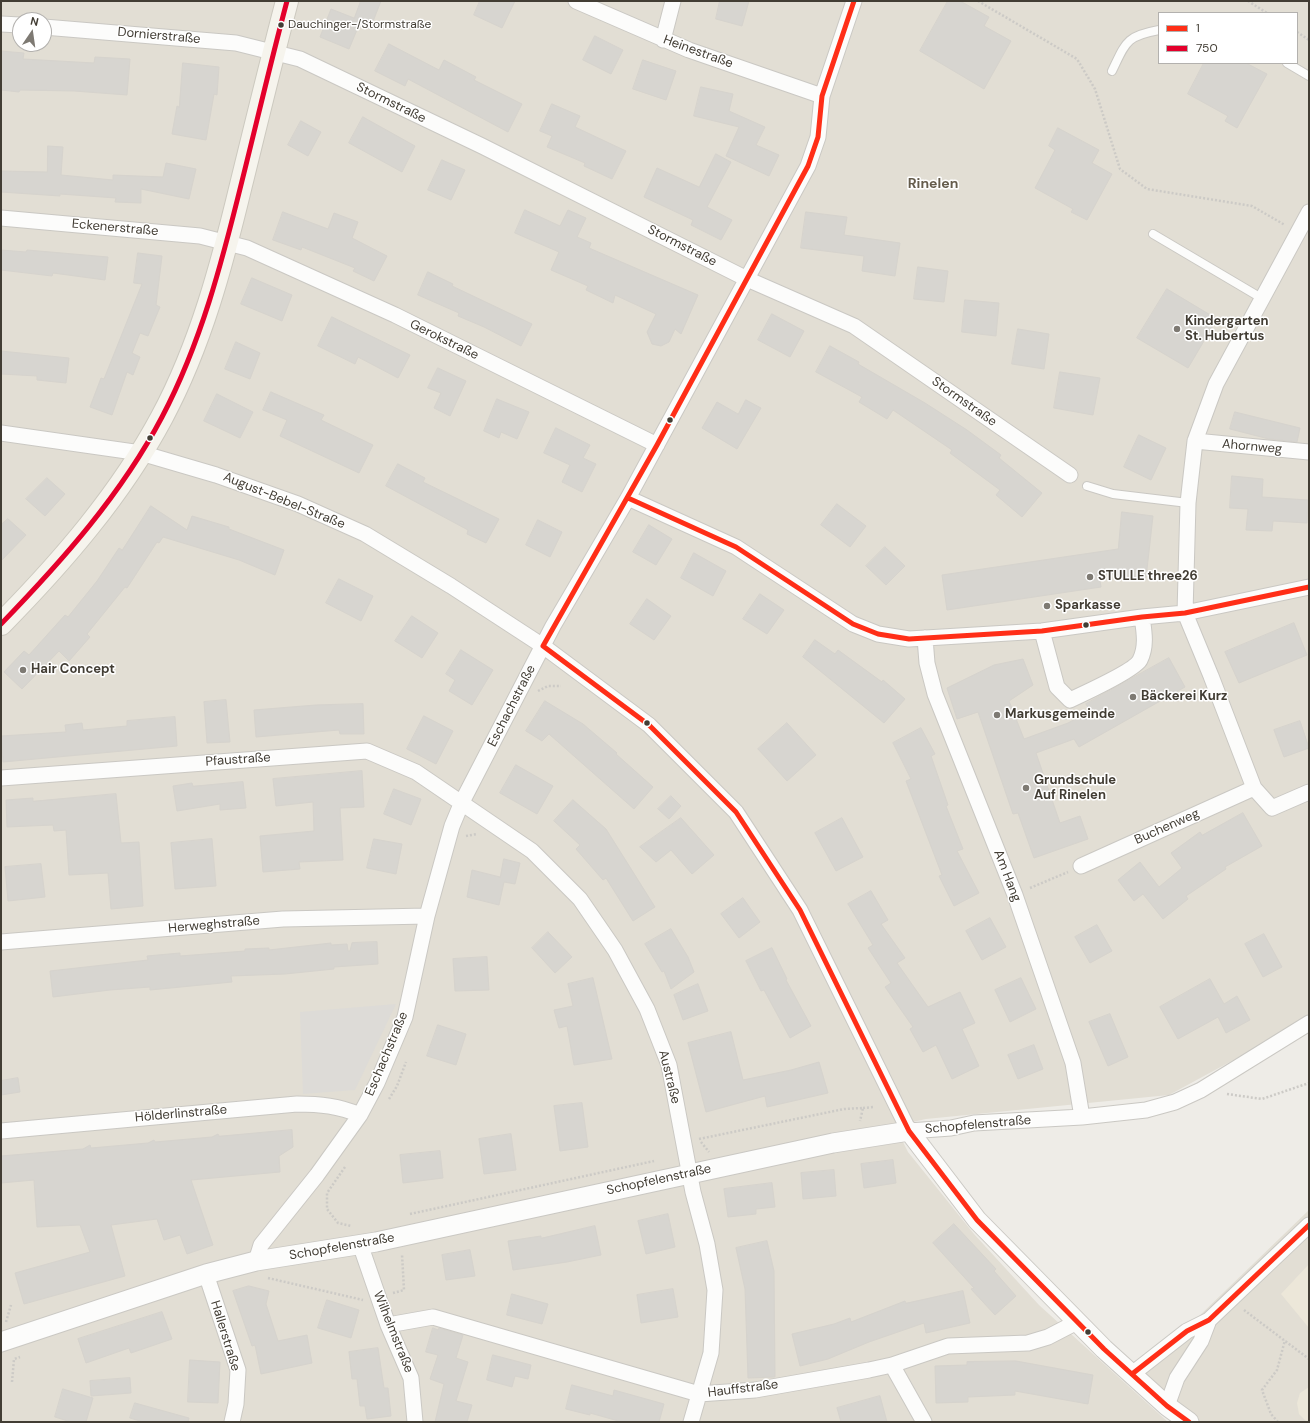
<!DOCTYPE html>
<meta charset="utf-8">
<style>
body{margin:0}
#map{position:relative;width:1310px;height:1423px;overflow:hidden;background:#eeece7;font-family:"DM Sans",sans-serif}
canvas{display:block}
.frame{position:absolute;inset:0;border:2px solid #423d34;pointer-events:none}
.legend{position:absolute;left:1158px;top:12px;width:140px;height:52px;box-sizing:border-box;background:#fff;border:1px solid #b3b1ae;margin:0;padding:5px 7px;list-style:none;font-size:12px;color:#423d34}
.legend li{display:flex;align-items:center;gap:8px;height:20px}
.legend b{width:20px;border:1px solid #b3b1ae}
.north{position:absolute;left:12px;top:12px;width:40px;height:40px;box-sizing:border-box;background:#fff;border:1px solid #b3b1ae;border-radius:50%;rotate:13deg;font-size:11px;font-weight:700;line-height:16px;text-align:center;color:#423d34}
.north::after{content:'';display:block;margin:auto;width:14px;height:18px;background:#7e7a73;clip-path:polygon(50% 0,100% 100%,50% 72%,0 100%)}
</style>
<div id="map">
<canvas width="1310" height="1423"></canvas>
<div class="frame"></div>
<ul class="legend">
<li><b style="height:5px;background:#ff2e17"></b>1</li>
<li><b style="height:5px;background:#e4002b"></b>750</li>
</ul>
<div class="north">N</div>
</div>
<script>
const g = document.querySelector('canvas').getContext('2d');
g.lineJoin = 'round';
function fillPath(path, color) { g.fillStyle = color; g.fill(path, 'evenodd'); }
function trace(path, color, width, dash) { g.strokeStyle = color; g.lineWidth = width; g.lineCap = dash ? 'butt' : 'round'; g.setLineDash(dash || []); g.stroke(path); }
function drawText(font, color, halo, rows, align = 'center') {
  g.font = font + ' "DM Sans",sans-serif'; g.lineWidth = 3; g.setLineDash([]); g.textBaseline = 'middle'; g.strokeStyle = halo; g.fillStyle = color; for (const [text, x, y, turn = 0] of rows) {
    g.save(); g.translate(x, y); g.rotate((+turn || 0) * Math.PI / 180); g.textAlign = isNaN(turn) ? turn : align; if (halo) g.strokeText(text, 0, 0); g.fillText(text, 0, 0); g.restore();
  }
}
fillPath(new Path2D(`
 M1,1h1308v1018l-140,76 -243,24 -31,7 13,26 66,82 65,71 129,117h-1167zM1159,13h138v50h-138zM20,20h24v24h-24z
 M1309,1210v212h-108l-63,-47z`), '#e2ded4');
fillPath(new Path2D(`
 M1309,1264v64l-28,-34z
 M1309,1387v35h-2l-8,-8 -2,-11 3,-10z`), '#ece7d9');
fillPath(new Path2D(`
 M396,1004l-41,86 -52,4 -3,-82z`), '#dddbd7');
const building = new Path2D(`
 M361,1h20l-11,28 -11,-4 -10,24 -29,-12 11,-28 23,9z
 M480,1h35l-13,27 -28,-13z
 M720,1h29l-7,25 -26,-7z
 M948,1h12l29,16 -5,9 27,15 -27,48 -64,-38z
 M595,36l28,14 -12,24 -28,-14z
 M389,44l50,26 5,-10 32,17 -2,3 48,24 -14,28 -100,-53 -3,7 -30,-15z
 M1,51l23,2 -1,6 71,4 1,-6 35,2 -3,36 -53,-4 -54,-1 -1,2 -18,-2z
 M643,60l33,11 -10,29 -33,-11z
 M183,63l36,4 -2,28 -3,-1 -8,46 -34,-6 5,-28 2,1z
 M1204,63h42l21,11 -30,54 -12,-7 3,-5 -40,-22z
 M701,87l32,7 -4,17 36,16 -9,18 23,10 -10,21 -43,-20 13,-29 -45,-11z
 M552,104l28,12 -5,11 51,24 -14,28 -28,-13 1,-3 -38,-16 5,-11 -12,-5z
 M363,117l52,29 -13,26 -53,-29z
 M301,121l20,11 -13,24 -20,-11z
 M1058,128l41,22 -7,13 20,11 -25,46 -16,-8 2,-3 -38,-21 20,-38 -6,-4z
 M48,146l15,1 -2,28 52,5v-5l50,2 3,-14 30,6 -7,30 -48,-10v14l-26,-1 1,-4 -56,-4v2l-59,-4v-21l46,1z
 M716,154l15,8 -24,45 25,13 -11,20 -30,-15 2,-5 -49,-23 13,-29 42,19z
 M442,160l23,10 -14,30 -23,-10z
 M525,210l35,16 8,-16 18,8 -9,19 14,6 -2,5 109,47 -17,39 -6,-5 -6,13 -8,4 -9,-2 -5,-12 9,-18 -41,-19 -2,8 -27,-13 2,-4 -37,-16 8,-18 -44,-19z
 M283,212l45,17 6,-16 24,9 -6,16 35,18 -13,25 -21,-10 2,-3 -53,-21 -1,3 -28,-10z
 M806,212l41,5 -3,18 56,8 -5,33 -33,-5 2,-15 -63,-8z
 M1,250l25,2 1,-2 81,7 -3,23 -52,-7 -1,3 -51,-6z
 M138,253l24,3 -6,49 4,2 -12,29 -8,-3 -8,20 8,4 -7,18 -6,-3 -15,43 -22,-8 11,-29 3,1 38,-95 -8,-1z
 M918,267l30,4 -4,31 -30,-3z
 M428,272l25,12 -1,2 80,38 -11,22 -37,-19 -26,-11 1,-3 -41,-18z
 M252,278l40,17 -10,26 -41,-17z
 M1167,289l50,30 -29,49 -51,-30z
 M965,300l34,3 -3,33 -34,-4z
 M772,314l32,17 -14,26 -32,-17z
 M332,317l78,38 -12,23 -40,-21 -3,7 -37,-18z
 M1018,329l31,5 -5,35 -32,-5z
 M236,342l24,11 -10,26 -25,-10z
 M830,346l29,16 -1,2 67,39 42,27 34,25 -2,3 43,35 -20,24 -26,-22 4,-5 -50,-37 2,-3 -59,-40 -6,9 -28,-17 3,-5 -46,-25z
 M1,351l68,7 -3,25 -29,-3v-4l-36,-2z
 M438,368l28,13 -16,35 -16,-8 7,-15 -13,-5z
 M1060,372l40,6 -7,37 -39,-7z
 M271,392l53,23 -3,5 52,25 -14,28 -79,-37 7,-16 -24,-10z
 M217,394l36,18 -13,26 -36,-17z
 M497,399l32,13 -12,27 -16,-7 -2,6 -15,-7z
 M746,400l15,8 -24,41 -35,-21 15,-26 21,12z
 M1235,412l65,16 -3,14 -28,-3 -39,-10z
 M556,428l34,17 -7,13 13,6 -14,28 -20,-10 8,-17 -26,-12z
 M1139,435l27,13 -15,32 -27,-13z
 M398,464l27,14 -2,4 76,37 -13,24 -19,-9 1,-4 -82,-44z
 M1232,476l31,3 -1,18 46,3 -1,23 -34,-2 -1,10 -26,-1 2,-21 -18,-1z
 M47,478l18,16 -20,22 -19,-17z
 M837,504l29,22 -16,21 -29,-22z
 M151,506l36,24 5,-14 37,11v2l55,21 -9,25 -36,-15 -76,-23 -4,6 -2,-1 -30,46 -2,-1 -38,47 3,3 -21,24 -10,-10 -37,38 -18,-17 20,-21 5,4 36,-40 3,2 29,-36 22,-33 3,2z
 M1122,512l31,4 -7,62 -47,-5 2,14 -154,23 -5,-35 176,-26z
 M8,519l18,16 -25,26v-36z
 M538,520l24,12 -12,25 -24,-12z
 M649,525l23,14 -16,26 -23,-13z
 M885,547l20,19 -19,19 -20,-19z
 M694,553l32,18 -13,25 -32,-18z
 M339,579l34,17 -12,25 -35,-18z
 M760,594l24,16 -17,24 -24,-15z
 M647,599l24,17 -17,24 -24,-16z
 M412,616l26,17 -16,25 -27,-17z
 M1294,623l13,32 -68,28 -14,-31z
 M815,640l20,14 3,-4 44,32 1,-2 22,19 -21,24 -81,-66z
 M461,650l32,20 -21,35 -23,-14 6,-11 -9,-6z
 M1169,658l16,29 -106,60 -5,-8 -38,14 24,70 20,-7 8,23 -54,19 -16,-45 -5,1 -35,-102 -21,7 -10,-31 47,-23 29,-6 10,26 -24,16 15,38 44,-16 22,-12 -4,-7z
 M226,700l4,42 -23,1 -3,-41z
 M545,701l38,23 34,29 -1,1 37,33 -19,22 -85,-75 -7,7 -16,-10z
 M363,704l1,30h-24l-1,-4 -83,7 -2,-27 62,-5z
 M424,716l29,15 -17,33 -29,-15z
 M175,717l2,29 -174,16 -2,-26 65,-4 -1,-7 17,-2 1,7 44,-4v-5z
 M1300,721l9,27 -25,9 -10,-27z
 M787,723l29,32 -29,26 -29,-32z
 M921,728l14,26 -4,2 17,49 -2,1 17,43 -6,2 22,42 -25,13 -15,-30 3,-1 -36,-94 5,-2 -18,-36z
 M516,765l37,21 -16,28 -37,-21z
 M362,771l2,36 -24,1 3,52 -44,2 1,7 -37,3 -3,-36 54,-5 -1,-29 -37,4 -3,-27z
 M243,782l3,26 -26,2v-6l-43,7 -4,-25 19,-3 1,3z
 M394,789l27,10 -10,26 -27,-11z
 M116,794l5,49 18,-1 4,64 -32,3 -3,-36 -39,2 -3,-45 -12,1 -1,-6 -46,2 -1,-27 27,-2v3z
 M671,796l10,10 -12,13 -11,-10z
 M573,800l33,29 49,78 -22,14 -27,-43 -3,2 -27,-31 4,-4 -26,-24z
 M1243,813l19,33 -37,21 1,2 -40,27 2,3 -25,20 -20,-25 -9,7 -16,-21 22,-18 19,25 23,-19 -11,-15 29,-21 2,3z
 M681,818l33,37 -22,19 -21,-24 -15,12 -16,-15z
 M842,818l21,39 -27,14 -21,-38z
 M212,839l4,47 -41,3 -4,-46z
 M374,839l28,5 -6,30 -29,-6z
 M504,859l16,4 -5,21 -11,-2 -5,23 -32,-8 5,-27 28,7z
 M41,864l4,33 -37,4 -3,-34z
 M871,891l17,29 -7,4 24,34 -8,5 31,44 32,-15 15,31 -13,6 17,37 -27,13 -16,-34 -13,7 -13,-23 3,-2 -28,-40 6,-4 -23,-35 5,-3 -25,-41z
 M743,898l17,24 -21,16 -18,-24z
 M990,918l16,29 -24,13 -16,-29z
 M1097,925l15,26 -22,12 -15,-26z
 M671,929l17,28 6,15 -23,17 -7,-18 -2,1 -17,-28z
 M548,932l24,25 -17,16 -23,-25z
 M1264,934l18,33 -19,10 -18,-33z
 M377,942l1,22 -44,3v2l-49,5 -54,2 1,6 -82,8v-3l-40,3 -57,7 -3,-26 98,-11 -1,-4 33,-3v3l65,-5v-2l24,-1v2l62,-7v2l16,-1 1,7h2l2,-8z
 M772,948l15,31 -1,1 25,46 -21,12 -26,-48 -3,1 -15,-30z
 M487,957l2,33 -34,1 -2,-32z
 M593,978l19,81 -38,6 -7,-39 -8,2 -5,-18 19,-4 -5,-22z
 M1021,978l15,31 -26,13 -15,-32z
 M1210,979l14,25 13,-8 13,24 -24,13 -8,-16 -40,22 -18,-32z
 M698,984l10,27 -25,9 -9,-25z
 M1110,1014l18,43 -20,9 -19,-44z
 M438,1025l28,9 -10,31 -29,-9z
 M731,1032l12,48 48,-10 28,-8 9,31 -61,14 -2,-11 -59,16 -18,-69z
 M1034,1045l9,24 -25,10 -10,-24z
 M18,1078l2,14 -19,3v-14z
 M582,1103l6,44 -28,4 -6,-45z
 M292,1130l1,17 -14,9 1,16 -89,8 22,65 -26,9 -7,-19 -16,5 -7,-21 -46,6 14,51 -101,28 -9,-31 75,-21 -10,-27 -43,2 -3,-47 -33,3v-27l82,-7 7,-4 1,3 57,-5 6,-3 1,2 57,-5 6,-3 1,2z
 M511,1134l5,36 -32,4 -5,-35z
 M440,1151l3,27 -40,5 -3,-28z
 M893,1160l3,23 -32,5 -3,-24z
 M834,1170l2,26 -33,3 -2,-26z
 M772,1183l3,24 -19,2v5l-28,3 -4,-28z
 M668,1214l7,33 -29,7 -8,-33z
 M954,1224l42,45 -2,2 22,25 -21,19 -24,-26 3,-1 -41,-45z
 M595,1226l6,29 -34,7 -54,8 -5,-29 33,-5v2z
 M767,1241l7,30 1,106 -27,1 -3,-89 -9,-41z
 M470,1250l5,26 -29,4 -4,-25z
 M249,1286l20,5 -3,13 12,37 29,-6 5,28 -51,11 -6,-29 -3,1 -19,-55z
 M673,1289l5,28 -37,6 -4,-28z
 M963,1291l7,32 -44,10 -2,-10 -55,19 -41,17 -28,7 -8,-32 42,-10 16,-6 1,4 54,-21 1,2z
 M512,1294l36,10 -6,20 -35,-9z
 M327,1300l32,10 -8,28 -33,-10z
 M162,1312l10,27 -41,14 -2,-5 -43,15 -8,-24z
 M433,1328l5,2 1,-2 24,7 -7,23 12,4 -12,39 16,4 -5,17h-32l9,-38 -14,-5 8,-24 -12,-3z
 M378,1348l6,40h4l3,28 -24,3 -2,-13h-5l-3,-27h-5l-3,-27z
 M493,1355l38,10 -3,14 -13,-3 -3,11 -25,-7z
 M190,1360l30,2 -2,41 -30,-1z
 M1016,1361l77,14 -5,29 -73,-13v4l-47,2v5l-32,1 -1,-37 32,-1v-3z
 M130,1378l1,15 -40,3 -1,-15z
 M572,1385l41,11 1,-6 50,14 -5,18h-37l-32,-9v2l-24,-6z
 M63,1389l30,9 -7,24h-15l-16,-5z
 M880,1396l7,26h-46l-4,-14z
 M135,1403l54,15 -1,4h-45l-13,-4z`);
fillPath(building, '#d7d5d0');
trace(building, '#d6d3cd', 1);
const service = new Path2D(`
 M1287,63l22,13
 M1112,71c14,-29 14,-35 47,-41
 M1153,234l110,65
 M1087,486l26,8 75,9`);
const minor = new Path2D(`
 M576,1l113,49 133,46
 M1,24l19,1
 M44,27l192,16 64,16 182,87 265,133 107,47 216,149
 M663,40l10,-39
 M1309,212l-93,172 -21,57 -7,62 -3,110 26,63 43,112 18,20 37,-16
 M1,218l199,18 47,12 148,67 262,130
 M1,433l140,20 75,22 82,29 67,30 86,52 92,60 106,79 87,87 64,98 109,221 42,-3 23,-5 108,-6 64,-7 29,-8 26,-12 108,-67
 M1195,441l114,11
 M628,498l108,49 117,77 25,10 31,5 133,-8 100,-14 43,-4 124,-26
 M1042,631l15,56 13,13c13,-6 65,-30 70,-40 7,-14 4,-29 2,-43
 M925,638l2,25 8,31 80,201 58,168 9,54
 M1,778l366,-27 49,21 116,79 48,48 35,51 32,59 22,56 24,127 14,52 8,46 -4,63 -20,69
 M1081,866l173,-78
 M1,942l282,-23 144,-3
 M1,1131l296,-27c23,0 42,2 63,11
 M360,1244l28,81 23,53 4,44
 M256,1261l5,-16 56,-70 43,-60 17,-32 28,-66 22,-101 25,-90 10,-24 91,-176 75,-128 180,-332 10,-29 4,-41 32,-95
 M206,1274l32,96 -2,34 -4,18
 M388,1325l45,-8 266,77 56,-4 114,-20 23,-5 56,-19 80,-3 20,-6 29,-15
 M892,1365l32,57
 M1132,1374l55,-43 22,-11 100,-95
 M1167,1406l10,-28 24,-37 8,-21`);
const tertiary = new Path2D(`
 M1,1342l205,-68 50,-13 120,-19 457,-99 76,-12 68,89 127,129 63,57 22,16`);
const secondary = new Path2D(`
 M1,624c61,-62 120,-130 161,-207 39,-73 60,-153 79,-232 15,-61 30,-123 46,-184`);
trace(service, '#cac8c3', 10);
trace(minor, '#cac8c3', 17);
trace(tertiary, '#cac8c3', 21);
trace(secondary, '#ccc9bf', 24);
trace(new Path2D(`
 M978,1l99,58 18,30 25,80 27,20 105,17 33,19
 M1248,1l19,12
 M1297,32l12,8
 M538,691l10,-5h13
 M466,836l11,-2
 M1030,888l38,-16
 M1227,1094l35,5 47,-16
 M389,1099l8,-13 9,-24
 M863,1108l11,-1
 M699,1139l145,-30 19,-1 -3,13
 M701,1142l8,10
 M345,1167l-18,26v16l11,14 13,3
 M410,1214l244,-53
 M268,1278l95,22
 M393,1293l11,-3 -2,-36
 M1244,1310l65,49
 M6,1322l5,-17
 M12,1382l2,-23 6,-2
 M1278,1422l-7,-8 -9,-24 15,-20 8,-30`), '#cccac6', 2.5, [2, 2]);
trace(service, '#fcfcfb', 8);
trace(minor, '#fcfcfb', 15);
trace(tertiary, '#fcfcfb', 19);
trace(secondary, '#f6f4ed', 22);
trace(new Path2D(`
 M854,1l-32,95 -4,41 -10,29 -151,279 -114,201 106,79 87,87 64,98 109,221 68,89 127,129 63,57 22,16
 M628,498l108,49 117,77 25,10 31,5 133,-8 100,-14 43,-4 124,-26
 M1132,1374l55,-43 22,-11 100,-95`), '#ff2e17', 5);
trace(new Path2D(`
 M1,624c61,-63 120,-129 161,-207 39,-74 60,-155 80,-236 15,-60 29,-120 45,-180`), '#e4002b', 5);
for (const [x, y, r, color] of [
 [281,25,3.5,"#423d34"],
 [1177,329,4,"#7e7a73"],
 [670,420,3.5,"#423d34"],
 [150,438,3.5,"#423d34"],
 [1090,577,4,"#7e7a73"],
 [1047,606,4,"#7e7a73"],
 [1086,625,3.5,"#423d34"],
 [23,670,4,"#7e7a73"],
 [1133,697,4,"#7e7a73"],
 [997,715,4,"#7e7a73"],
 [647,723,3.5,"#423d34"],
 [1026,788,4,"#7e7a73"],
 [1088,1332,3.5,"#423d34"]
]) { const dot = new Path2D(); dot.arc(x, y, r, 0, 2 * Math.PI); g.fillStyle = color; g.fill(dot); trace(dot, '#fff', 1.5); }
drawText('12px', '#423d34', '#fff', [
 ["Dauchinger-/Stormstraße",288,25]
], 'left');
drawText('13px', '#423d34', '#fff', [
 ["Dornierstraße",159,36,5],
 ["Heinestraße",698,52,20],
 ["Stormstraße",391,103,26],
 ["Eckenerstraße",115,228,5],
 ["Stormstraße",682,246,27],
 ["Gerokstraße",444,340,26],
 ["Stormstraße",964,402,35],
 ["Ahornweg",1252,447,5],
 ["August-Bebel-Straße",284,501,22],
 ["Eschachstraße",512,706,-63],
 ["Pfaustraße",238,760,-4],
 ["Buchenweg",1167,827,-24],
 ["Am Hang",1007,876,69],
 ["Herweghstraße",214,925,-5],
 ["Eschachstraße",387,1054,-67],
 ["Austraße",669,1077,76],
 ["Hölderlinstraße",181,1114,-5],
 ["Schopfelenstraße",978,1125,-5],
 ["Schopfelenstraße",659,1180,-12],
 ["Schopfelenstraße",342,1247,-10],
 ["Wilhelmstraße",393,1332,68],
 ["Hallerstraße",225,1336,73],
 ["Hauffstraße",743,1389,-7]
]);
drawText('bold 13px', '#423d34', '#fff', [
 ["Kindergarten",1185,322],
 ["St. Hubertus",1185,337],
 ["STULLE three26",1098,577],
 ["Sparkasse",1055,606],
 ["Hair Concept",31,670],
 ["Bäckerei Kurz",1141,697],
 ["Markusgemeinde",1005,715],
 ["Grundschule",1034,781],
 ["Auf Rinelen",1034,796]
], 'left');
drawText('bold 14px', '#655c4c', '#fff', [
 ["Rinelen",933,184]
]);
</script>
